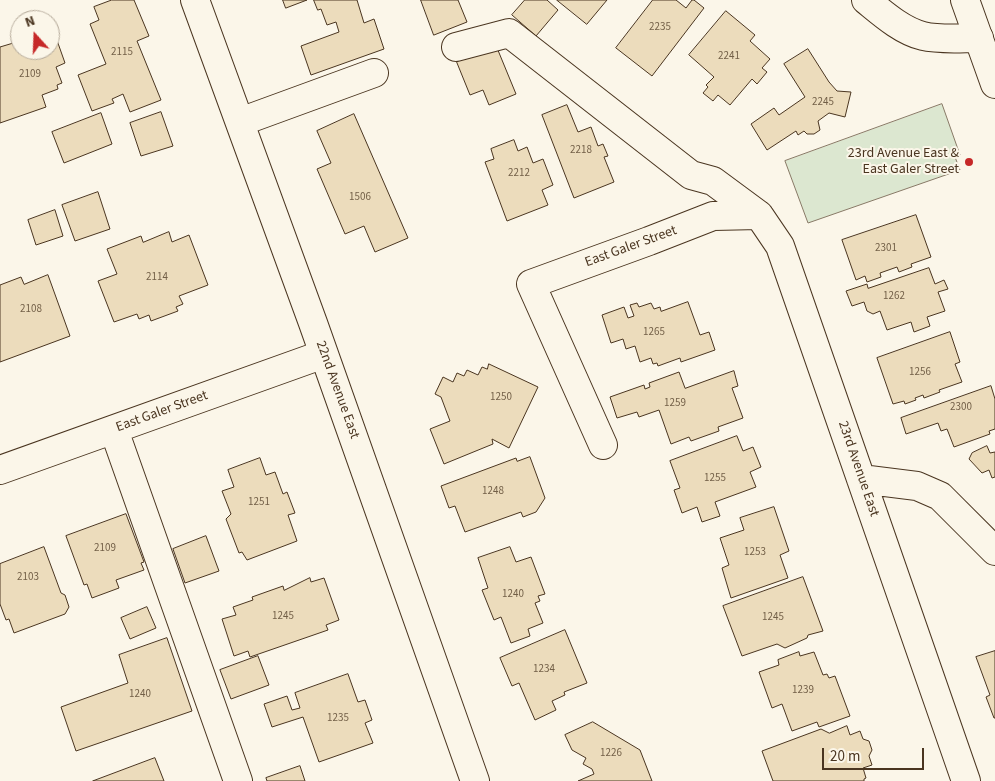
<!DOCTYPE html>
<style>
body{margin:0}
#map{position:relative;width:995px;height:781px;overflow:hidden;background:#fbf6e9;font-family:"Source Sans 3",sans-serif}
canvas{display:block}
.north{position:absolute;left:10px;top:10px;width:50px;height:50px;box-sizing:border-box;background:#fbf6e9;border:1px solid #b4a999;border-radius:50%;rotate:340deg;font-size:14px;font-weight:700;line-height:20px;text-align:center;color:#4a3520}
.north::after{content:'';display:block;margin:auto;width:18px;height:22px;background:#c62828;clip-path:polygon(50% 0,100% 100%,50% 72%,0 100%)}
.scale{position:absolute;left:822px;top:748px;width:102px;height:22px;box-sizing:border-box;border:2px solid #4a3520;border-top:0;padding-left:6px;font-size:15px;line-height:18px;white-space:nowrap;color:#4a3520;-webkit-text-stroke:4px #fbf6e9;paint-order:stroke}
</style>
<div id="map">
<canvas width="995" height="781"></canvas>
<div class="north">N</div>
<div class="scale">20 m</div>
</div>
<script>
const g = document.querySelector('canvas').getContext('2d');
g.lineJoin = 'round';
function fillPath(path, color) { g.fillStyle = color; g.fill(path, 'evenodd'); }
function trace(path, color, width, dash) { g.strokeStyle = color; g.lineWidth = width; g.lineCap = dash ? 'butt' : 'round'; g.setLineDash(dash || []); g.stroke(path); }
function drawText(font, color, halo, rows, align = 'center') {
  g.font = font + ' "Source Sans 3",sans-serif'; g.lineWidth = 4; g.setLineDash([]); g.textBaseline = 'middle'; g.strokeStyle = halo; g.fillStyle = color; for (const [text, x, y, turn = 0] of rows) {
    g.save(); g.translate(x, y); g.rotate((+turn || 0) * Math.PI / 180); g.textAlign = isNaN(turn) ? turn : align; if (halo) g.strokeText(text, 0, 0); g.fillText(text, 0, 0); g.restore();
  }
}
const green = new Path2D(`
 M942,104l18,51 -5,2 5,13 -152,53 -23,-62z`);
fillPath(green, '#dce7d0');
trace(green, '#887966', 1);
const building = new Path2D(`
 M112,0h22l15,36 -12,5 24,59 -31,12 -7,-18 -11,5 2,4 -22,8 -14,-36 28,-11 -16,-40 9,-4 -5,-13z
 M283,0h24l-21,8z
 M314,0h43l7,23 10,-4 10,30 -73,26 -10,-29 38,-14 -3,-10 -9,3 -6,-16 -3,1z
 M421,0h37l9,22 -33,13z
 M525,0h22l11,10 -22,26 -24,-21z
 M557,0h50l-20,24z
 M653,0h23l10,8 6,-8h2l10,8 -52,68 -36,-28z
 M726,11l29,24 -5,6 20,18 -8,9 5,4 -10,12 -5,-5 -22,26 -12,-10 -5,6 -10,-8 5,-6 -2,-2 8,-8 -25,-22z
 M53,29l12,34 -9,4 6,16 -5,2 1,4 -16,6 4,12 -46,16v-76l20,-6v9h30v-20z
 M495,43l21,51 -27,11 -6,-15 -13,5 -15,-37z
 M808,49l21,33 8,9 14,1 -6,25 -16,-4 -11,8 2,9 -6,4h-7l-3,-3 -6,4 -2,-4 -29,19 -16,-26 23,-16 5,7 26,-18 -21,-33z
 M567,105l11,27 13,-5 7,19 5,-2 5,12 -4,1 10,25 -40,16 -32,-83z
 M161,112l12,34 -32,10 -11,-33z
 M101,113l11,31 -48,19 -12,-31z
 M354,114l54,124 -33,14 -11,-26 -19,8 -28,-65 14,-6 -14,-32z
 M514,140l4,11 9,-4 6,16 10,-4 10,26 -11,5 6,15 -41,16 -22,-59 9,-3 -3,-10z
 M98,192l12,37 -35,12 -13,-36z
 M55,210l8,26 -27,9 -8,-25z
 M916,215l15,42 -20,7 1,3 -13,5 -2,-5 -17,6 1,4 -14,5 -2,-6 -9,4 -14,-40z
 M169,232l3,10 17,-7 19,50 -29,11 4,8 -7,3 2,4 -27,10 -2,-6 -10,4 -2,-5 -23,8 -16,-41 19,-7 -10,-25 34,-13 2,6z
 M929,268l6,16 9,-4 4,9 -10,3 7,19 -18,6 3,9 -16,6 -3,-10 -24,8 -7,-19 -7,3 -6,-3 -3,-9 -12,4 -6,-15 21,-7 1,4z
 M48,275l22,61 -70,26v-77l21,-8 3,7z
 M688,302l12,33 9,-3 6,18 -34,12 -1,-4 -22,8 -1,-3 -4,1 -2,-6 -11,4 -5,-16 -9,3 -3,-10 -12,4 -9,-28 22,-8 4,11 6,-2 -4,-11 7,-2 2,4 12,-4 3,6 6,-2 1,4z
 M950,332l10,30 -5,2 7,18 -23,8 1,2 -16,6 -1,-3 -8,3 1,2 -11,4 -1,-3 -11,3 -16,-46z
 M489,364l49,23 -29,61 -17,-9 1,5 -49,20 -14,-35 20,-8 -9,-24 -6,-3 8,-17 10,5 4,-9 7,3 3,-6 11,5 4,-8 5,2z
 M734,371l4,15 -6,2 11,30 -25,9 1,4 -28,10 -2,-4 -18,7 -12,-34 -20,7 -2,-5 -20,6 -7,-21 34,-12 1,4 5,-2 -1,-4 30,-11 6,16z
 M991,386l4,13v30l-6,2 1,3 -36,13 -7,-18 -6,2 -3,-8 -32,11 -5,-16z
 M737,436l6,15 10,-4 8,20 -11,5 6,15 -41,15 5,14 -18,6 -5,-15 -15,6 -8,-23 6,-2 -10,-27z
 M987,446l3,7 5,-1v25l-3,1 -3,-8 -7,3 -13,-14 3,-6z
 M530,457l15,41 -9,14 -13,5 -2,-5 -56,20 -10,-26 -6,2 -8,-22 75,-28 1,3z
 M260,458l6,17 9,-3 8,22 4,-2 8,21 -7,2 9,26 -50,19 -5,-8 -3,1 -13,-34 5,-5 -9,-23 12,-4 -6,-17z
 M774,507l15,44 -9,4 8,23 -57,20 -9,-30 7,-3 -9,-27 24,-8 -4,-12z
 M126,514l18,48 -3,1 3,7 -28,10 3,8 -27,10 -5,-14 -3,1 -18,-49z
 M206,536l13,35 -34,12 -12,-34z
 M44,547l17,46 4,2 4,12 -4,7 -51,19 -5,-14 -3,1 -6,-16v-40z
 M510,547l6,15 15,-5 14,37 -7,2 2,5 -5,2 8,20 -15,6 2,7 -19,7 -10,-26 -7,3 -12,-30 6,-2 -10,-30z
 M803,577l20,54 -15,4 -1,3 -22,10 -8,-4 -35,12 -19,-50z
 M310,578l1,4 13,-4 15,42 -13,5 2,5 -78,27 -2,-6 -14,5 -12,-37 14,-4 -3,-8 20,-7 -1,-3 31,-11 1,4z
 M147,607l9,21 -26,11 -9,-21z
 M565,630l22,53 -23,9 1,3 -13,6 4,9 -21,10 -16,-37 -7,3 -12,-28z
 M167,638l25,73 -116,40 -15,-44 67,-24 -9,-28z
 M995,651v67h-1l-8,-21 4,-2 -14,-38z
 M799,652l1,4 14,-4 9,23 4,-1 2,4 6,-2 15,40 -31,11 -2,-5 -25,9 -10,-27 -10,4 -13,-36 20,-7 -1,-5z
 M258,656l11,29 -38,14 -11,-29z
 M348,674l10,28 7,-2 7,20 -7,3 8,20 -54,19 -16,-45 -31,10 -8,-23 23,-8 5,14 8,-2 -5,-15z
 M593,722l47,28 12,31h-74l16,-7 -2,-5 -9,-5 3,-6 -14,-8 -7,-15z
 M847,726l3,9 10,-4 3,8 6,2 3,9 -3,6 3,9 -9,3 3,10 -2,1v2h-91l-11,-30 59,-22 8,4z
 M155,758l9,23h-71z
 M300,766l5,15h-38l-1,-3z`);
fillPath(building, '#ecdcbc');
trace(building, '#4a3520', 1);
const minor = new Path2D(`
 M195,0l118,323 162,458
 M866,0c16,13 36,31 57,36 16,4 39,2 56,2
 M456,47l53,-14 182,142 22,6 46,34 21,31 186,535
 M240,122l134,-49
 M114,430l124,351
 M603,445l-72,-161 118,-43 64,-25 46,-1
 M0,470l324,-116
 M861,479l56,7 23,10 55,55`);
const major = new Path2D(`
 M965,0l30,84`);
trace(minor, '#4a3520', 30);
trace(major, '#4a3520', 30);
trace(minor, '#fbf6e9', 28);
trace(major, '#fbf6e9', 28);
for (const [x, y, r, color] of [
 [969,162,5,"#c62828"]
]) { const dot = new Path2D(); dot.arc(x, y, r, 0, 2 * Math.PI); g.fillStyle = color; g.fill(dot); trace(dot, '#fbf6e9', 2); }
drawText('11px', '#725f47', null, [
 ["2235",660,28],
 ["2115",122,53],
 ["2241",729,57],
 ["2109",30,75],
 ["2245",823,103],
 ["2218",581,151],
 ["2212",519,174],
 ["1506",360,198],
 ["2301",886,249],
 ["2114",157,278],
 ["1262",894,297],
 ["2108",31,310],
 ["1265",654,333],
 ["1256",920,373],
 ["1250",501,398],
 ["1259",675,404],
 ["2300",961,408],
 ["1255",715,479],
 ["1248",493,492],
 ["1251",259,503],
 ["2109",105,549],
 ["1253",755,553],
 ["2103",28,578],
 ["1240",513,595],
 ["1245",283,617],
 ["1245",773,618],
 ["1234",544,670],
 ["1239",803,691],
 ["1240",140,695],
 ["1235",338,719],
 ["1226",611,754]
]);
drawText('14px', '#4a3520', '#fbf6e9', [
 ["23rd Avenue East &",959,154],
 ["East Galer Street",959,170]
], 'right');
drawText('14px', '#4a3520', '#fbf6e9', [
 ["East Galer Street",631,247,-20],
 ["22nd Avenue East",337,390,70],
 ["East Galer Street",162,412,-20],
 ["23rd Avenue East",858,469,71]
]);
</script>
